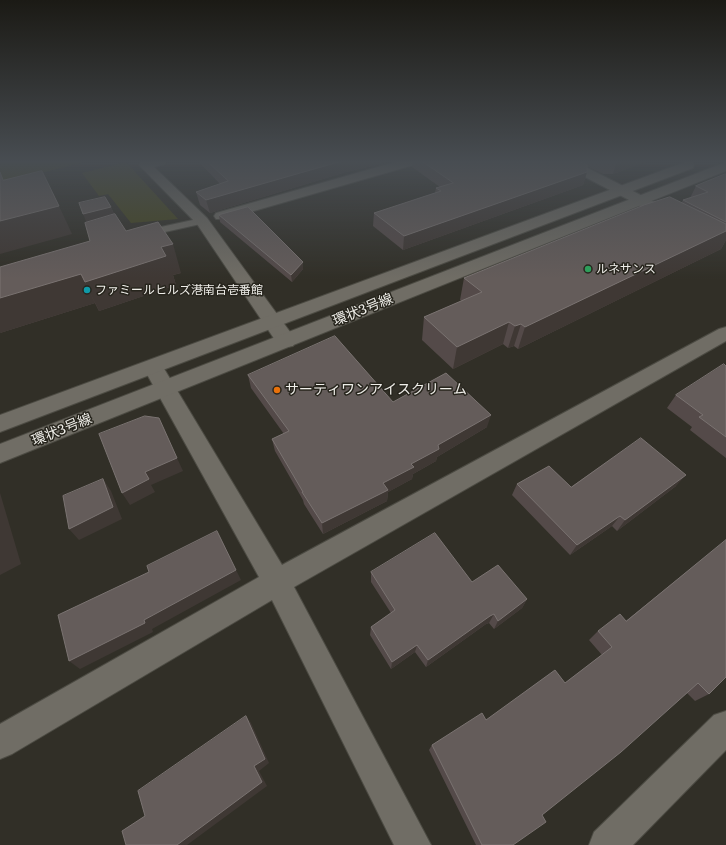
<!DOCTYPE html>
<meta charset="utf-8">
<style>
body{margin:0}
canvas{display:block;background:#312f27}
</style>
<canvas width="726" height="845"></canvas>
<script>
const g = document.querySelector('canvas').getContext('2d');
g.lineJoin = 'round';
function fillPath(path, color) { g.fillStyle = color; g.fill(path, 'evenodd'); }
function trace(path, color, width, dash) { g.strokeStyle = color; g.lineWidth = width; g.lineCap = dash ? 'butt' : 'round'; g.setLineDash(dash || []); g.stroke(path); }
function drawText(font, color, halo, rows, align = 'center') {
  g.font = font + ' Literata,"Noto Sans JP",serif'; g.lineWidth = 3; g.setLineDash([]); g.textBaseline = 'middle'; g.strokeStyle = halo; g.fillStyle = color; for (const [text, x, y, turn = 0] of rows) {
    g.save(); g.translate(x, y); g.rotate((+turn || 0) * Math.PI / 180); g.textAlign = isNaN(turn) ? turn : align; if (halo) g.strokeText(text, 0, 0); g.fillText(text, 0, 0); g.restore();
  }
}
fillPath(new Path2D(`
 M0,161h89l-89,22z
 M126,162l52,57 -47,4 -23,-29 -9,2 -17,-23z`), '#44451c');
const lane = new Path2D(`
 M202,218l4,3 -1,2 -58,13 -5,-3 5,-3z`);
const street = new Path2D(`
 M147,161h19l-1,3 -11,3 53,51 86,118 3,5 -3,5 -7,1 -7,-1 -82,-122 -58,-59 1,-3z
 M399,161h19l-1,3 -191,55h-10l-2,-3 2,-3z
 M559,161h15l92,47 2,3 -2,3h-10l-96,-50z
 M726,327v14l-432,246 137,258h-37l-122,-245 -260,154 -12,5v-35l259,-147 -116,-210 3,-5 7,-2 7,2 122,203 437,-236z
 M726,711v39l-93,95h-44l5,-13 120,-117z`);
const secondary = new Path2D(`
 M688,161l5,1 1,3 -1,3 -693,264v-17z
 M726,162v9l-726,292v-19z`);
trace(lane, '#4c4b43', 2);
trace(street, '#4c4b43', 2);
trace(secondary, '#4c4b43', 2);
fillPath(lane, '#706d65');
fillPath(street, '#706d65');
fillPath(secondary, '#706d65');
fillPath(new Path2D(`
 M198,161h195l-47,11 -136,41 -10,-8 -4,-13 24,-8z
 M413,161h236l-36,13h-10l-16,-8v6l-4,13 -180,65 -30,-24 1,-13 61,-20 1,-5 4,-1 -28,-20z
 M726,174v66l-5,9 -203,100 -4,-3 -6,2 -5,-4 -50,25 -31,-29 2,-23 38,-16 -2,-1 4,-22 218,-76 1,-2 7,-2 6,-12z
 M111,207l3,7 12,17 55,42 -8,2 3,10 -77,26 -4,-8 -95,30 90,-92 -4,-19z
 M219,215l84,54 -11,13 -72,-60z
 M726,366v92l-36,-28 2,-3 -25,-19 9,-13z
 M248,375l145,27 94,25 -50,30 -1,4 -23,13 -1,5 -24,13 -1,9 -64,33 -19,-30 -1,-4 -28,-49 -3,-12 12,-5 -33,-46z
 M517,484l54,3 105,-1 -59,45 -5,-5 -42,29 -58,-60z
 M726,540l-17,154 -14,7 -8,-8 -145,122 -29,30h-37l-47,-95 3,-5 133,-62 37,-28 -13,-15 9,-9 28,-10z
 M371,572l101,10 55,17 -5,9 -28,21 -5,-6 -3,1 -60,43 -11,-15 -24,17 -21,-34 1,-8 20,-14 -20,-31z`), '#544a49');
fillPath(new Path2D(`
 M342,161h51l-47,11 -136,41 -4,-13z
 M617,161h32l-36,13z
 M587,172l-4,13 -180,65 1,-14z
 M59,206l13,28 -72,20v-33z
 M111,207l11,28 -27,8 -12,-29z
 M726,231v9l-5,9 -203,100 7,-22z
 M173,244l8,29 -8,2 3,10 -77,26 -14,-29 76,-35z
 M303,262v7l-11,13 -1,-7z
 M81,274l14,29 -95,30v-35z
 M509,322l-6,22 -50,25 4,-22z
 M521,324l-7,22 -6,2 7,-22z
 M491,415l-4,12 -50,30 -1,4 -23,13 -1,5 -24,13 -1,9 -64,33 -1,-11 61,-40 28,-19 27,-19z
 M177,458l6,13 -32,14 4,7 -25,13 -8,-12 23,-21z
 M686,475l-10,11 -59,45 8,-11z
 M103,479l8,12 11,28 -43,21 -10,-11z
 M0,493l21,71 -21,11z
 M620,516l-8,10 -42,29 7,-10z
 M236,570l5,10 -89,49 1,3 -73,37 -11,-8z
 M527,599l-5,9 -28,21 4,-8z
 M494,614l-5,9 -3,1 -60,43 2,-7 62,-44z
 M417,645l-2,7 -24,17 1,-7z
 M246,716l5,7 18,40 -10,8 8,15 -80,59h-10l77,-79z`), '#3f3834');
const building = new Path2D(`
 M207,161h135l-136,39 -10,-8 32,-11z
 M422,161h157l8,4v7l-183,64 -30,-23 67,-22 -5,-3 17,-5z
 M42,171l17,35 -59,15v-49l3,8z
 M725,174h1v48l-43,-22 25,-8 -12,-6z
 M105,197l6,10 -28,7 -4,-11z
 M670,197l56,27v7l-201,96 -4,-3 -6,2 -6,-4 -52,25 -33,-30 58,-25 -18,-14 180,-73z
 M248,207l55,55 -12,13 -72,-60z
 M115,214l11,17 32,-9 15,22 -12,3 5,9 -81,26 -4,-8 -81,24v-31l90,-26 -5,-18z
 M335,336l58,66 53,-29 45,42 -53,30 1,4 -28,15 3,3 -31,16 5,7 -66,33 -20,-31h1l-31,-53 17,-8 -41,-56z
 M724,364l2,2v71l-27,-20 4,-2 -27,-20z
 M145,416l14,2 18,40 -32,14 4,7 -27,14 -23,-59z
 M641,438l45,37 -61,45 -5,-4 -43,29 -60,-61 32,-18 22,21z
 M103,479l10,28 -44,22 -6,-33z
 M217,531l19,39 -92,50 1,3 -76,38 -11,-46 91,-43 -2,-6z
 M435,533l37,49 26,-17 29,34 -29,22 -4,-7 -4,2 -62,44 -11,-15 -25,17 -21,-35 24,-17 -24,-38z
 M726,540v137l-17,17 -11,-11 -77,69 -79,63 4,7 -33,23h-31l-50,-100 50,-32 4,7 69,-50 10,13 47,-36 -14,-16 22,-17 6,7z
 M246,716l19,43 -11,7 8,16 -85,63h-51l-4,-14 23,-15 -7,-25z`);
fillPath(building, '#645c5a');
trace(building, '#7a7371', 1);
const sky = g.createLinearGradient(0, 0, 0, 279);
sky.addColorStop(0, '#1b1a15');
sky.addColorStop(0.58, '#484d52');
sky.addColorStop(1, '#484d5200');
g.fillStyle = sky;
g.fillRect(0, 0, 726, 279);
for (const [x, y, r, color] of [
 [588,269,4,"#2e9e5b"],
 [87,290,4,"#0f9aa8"],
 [277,390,4,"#e8710a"]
]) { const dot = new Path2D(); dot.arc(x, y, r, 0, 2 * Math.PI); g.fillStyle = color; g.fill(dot); trace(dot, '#27251d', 1.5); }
drawText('12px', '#efeee9', '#27251d', [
 ["ルネサンス",596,269],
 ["ファミールヒルズ港南台壱番館",95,290]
], 'left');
drawText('14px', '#efeee9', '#27251d', [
 ["環状3号線",363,310,-22],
 ["環状3号線",62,430,-22]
]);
drawText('14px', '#efeee9', '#27251d', [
 ["サーティワンアイスクリーム",285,390]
], 'left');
</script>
